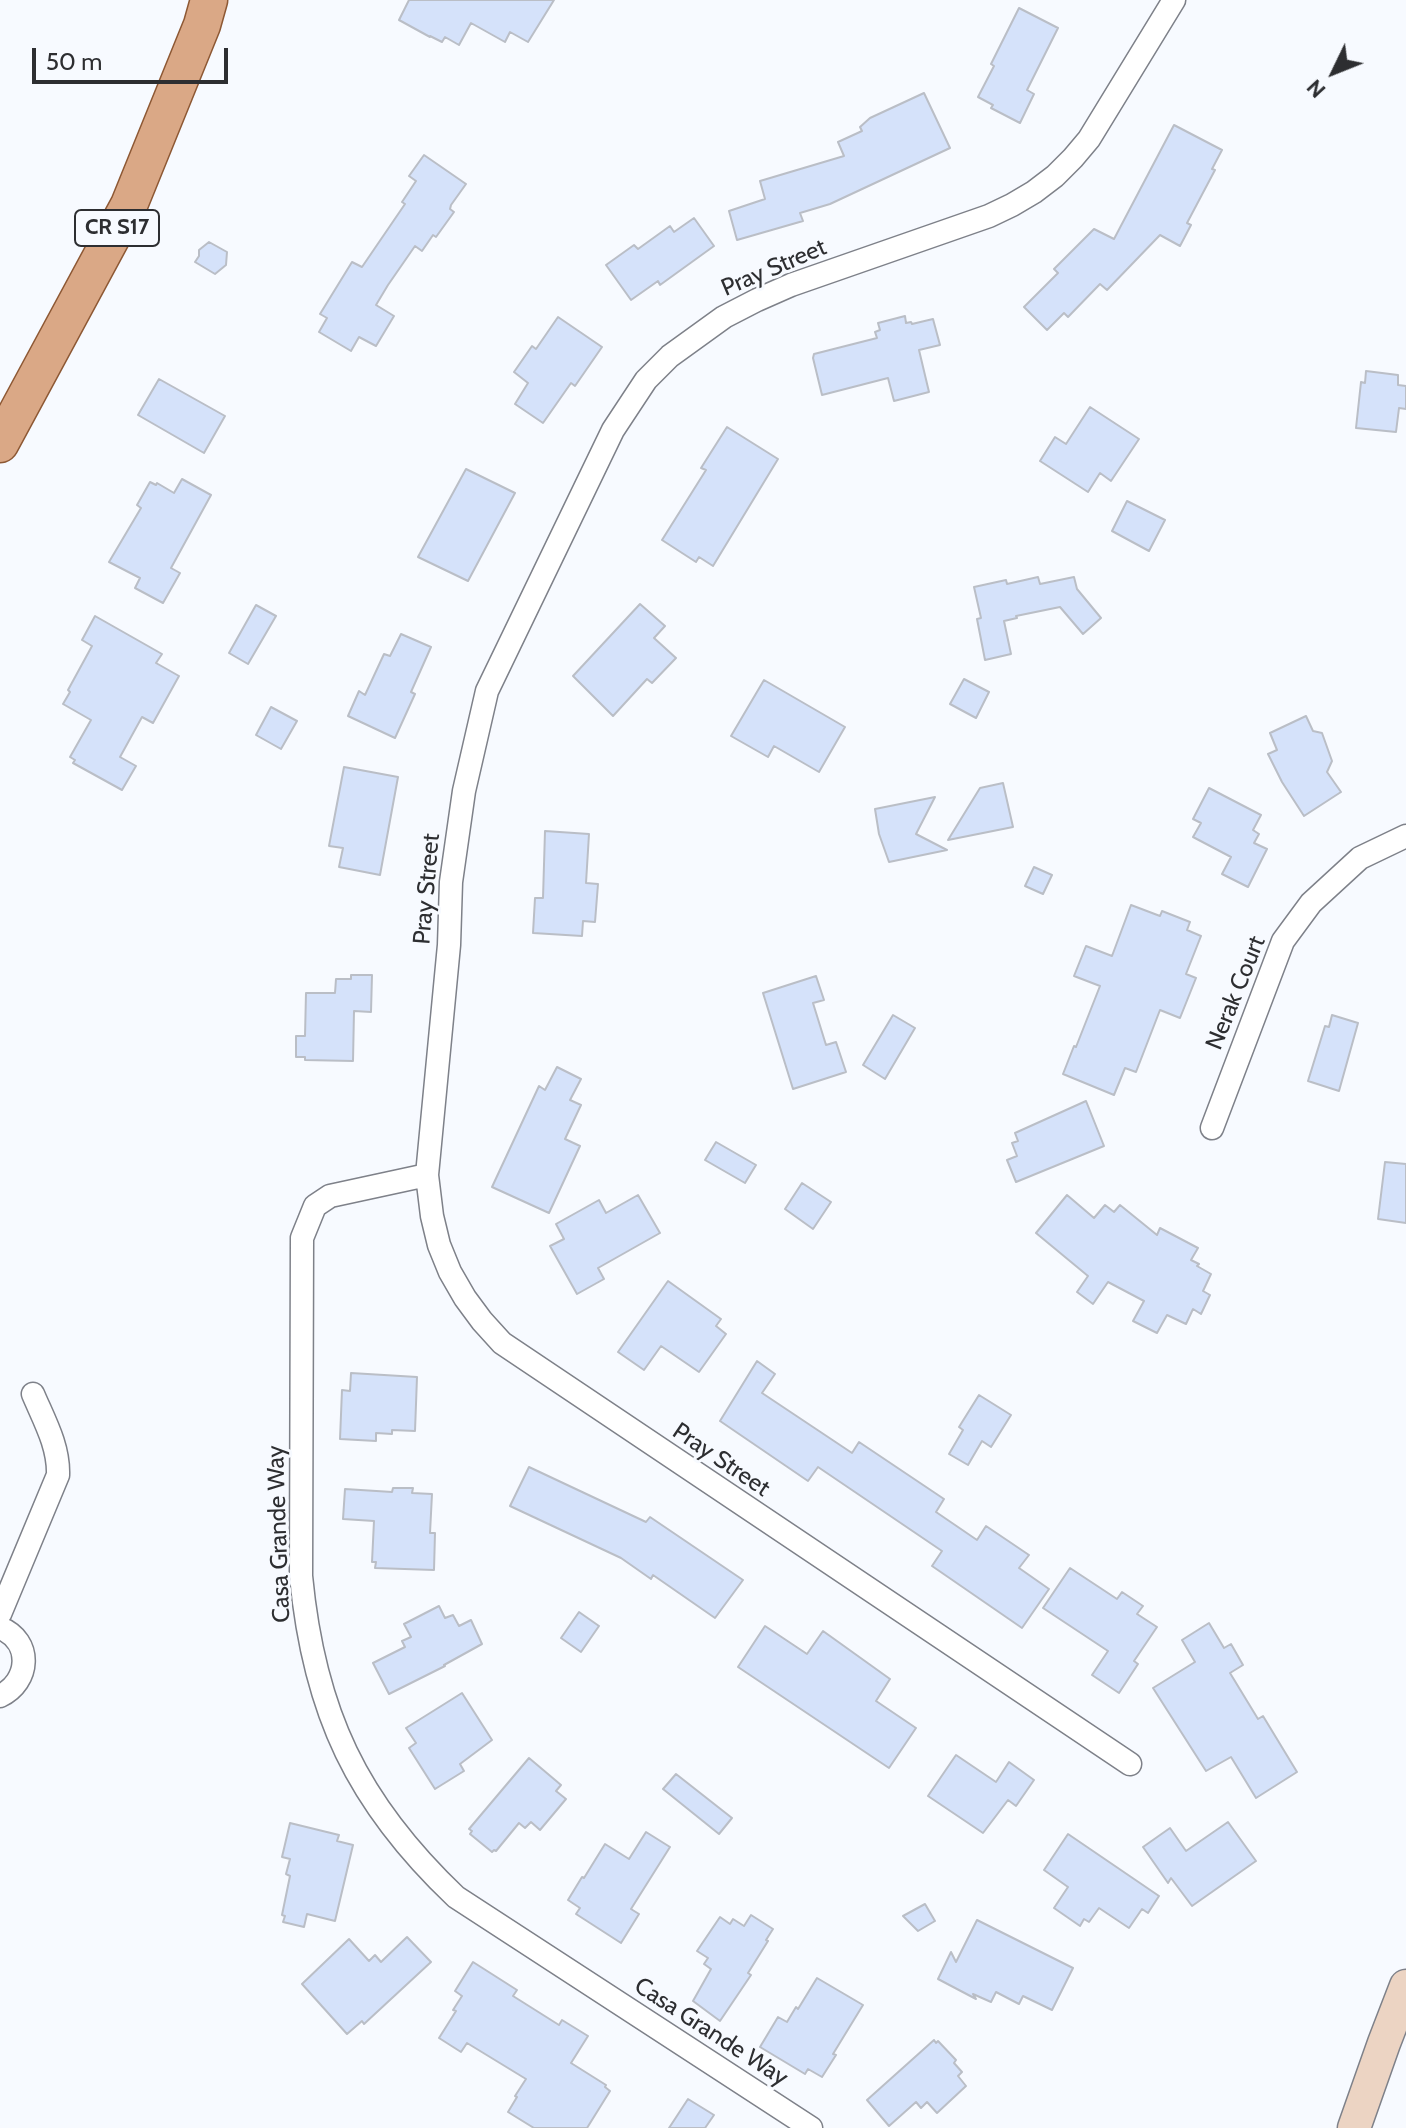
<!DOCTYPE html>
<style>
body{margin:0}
#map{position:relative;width:1406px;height:2128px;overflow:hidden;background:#f7faff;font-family:Cabin,sans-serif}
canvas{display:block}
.north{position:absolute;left:1294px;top:32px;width:80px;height:80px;-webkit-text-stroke:6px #f7faff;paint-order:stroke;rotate:227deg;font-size:22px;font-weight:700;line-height:32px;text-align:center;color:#2d2e31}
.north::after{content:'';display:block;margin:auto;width:28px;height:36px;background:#2d2e31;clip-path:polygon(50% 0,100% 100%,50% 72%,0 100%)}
.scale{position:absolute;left:32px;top:48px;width:196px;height:36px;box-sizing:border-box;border:4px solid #2d2e31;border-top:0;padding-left:10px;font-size:24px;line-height:28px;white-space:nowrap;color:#2d2e31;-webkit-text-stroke:6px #f7faff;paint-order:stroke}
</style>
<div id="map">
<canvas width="1406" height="2128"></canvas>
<div class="north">N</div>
<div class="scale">50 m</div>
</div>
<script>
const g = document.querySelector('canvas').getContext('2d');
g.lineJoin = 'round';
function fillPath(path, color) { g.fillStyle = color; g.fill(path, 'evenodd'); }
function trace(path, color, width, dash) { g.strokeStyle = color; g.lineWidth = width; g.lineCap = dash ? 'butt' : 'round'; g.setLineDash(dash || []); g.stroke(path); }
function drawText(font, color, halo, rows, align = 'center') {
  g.font = font + ' Cabin,sans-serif'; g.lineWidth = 6; g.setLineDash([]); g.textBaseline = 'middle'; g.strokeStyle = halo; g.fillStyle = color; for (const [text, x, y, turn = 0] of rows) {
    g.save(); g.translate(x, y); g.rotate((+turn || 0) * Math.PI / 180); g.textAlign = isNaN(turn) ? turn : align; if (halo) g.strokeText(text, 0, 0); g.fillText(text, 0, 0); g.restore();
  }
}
const building = new Path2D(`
 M409,0h145l-26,42 -18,-10 -5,10 -34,-19 -12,22 -14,-8 -3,5 -12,-6v1l-31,-17z
 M1019,8l39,20 -31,62 7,4 -14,29 -29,-15 2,-3 -15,-8 16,-31 -3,-2z
 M924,93l26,55 -120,56 -30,9 3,8 -66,19 -8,-29 36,-12 -5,-18 84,-25 -6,-14 24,-11 -2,-4 10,-9z
 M1174,125l48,25 -10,19 3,1 -28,53 4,2 -11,21 -20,-11 -53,55 -7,-6 -32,33 -4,-4 -17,17 -23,-23 34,-34 -4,-4 40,-40 20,10z
 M424,155l42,29 -15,21 -1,4 4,3 -18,25 -3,-2 -11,16 -7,-5 -27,39 -12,20 18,11 -18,30 -17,-9 -8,14 -32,-19 8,-14 -7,-4 32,-52 10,5 43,-63 -3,-2 14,-21 -7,-5z
 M694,218l20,28 -54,39 -2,-4 -27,19 -25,-35 28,-20 4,4 32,-23 4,6z
 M209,242l18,10 -1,13 -11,9 -20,-12 4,-6v-6z
 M905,316l1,7 5,-1 1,2 21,-5 7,26 -21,5 10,42 -35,9 -6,-23 -66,17 -9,-37 1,-4 63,-16 -2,-6 5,-2 -2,-7z
 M558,317l44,30 -27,39 -4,-3 -28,40 -28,-19 13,-21 -14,-11 18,-26 4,3z
 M1366,371l32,4v10l8,1v23l-7,-1 -3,24 -40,-4 5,-46 4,1z
 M159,379l66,37 -21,37 -66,-38z
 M1090,407l49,32 -28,42 -11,-8 -12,19 -48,-31 15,-24 11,7z
 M727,427l51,32 -65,107 -14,-9 -3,5 -34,-22 44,-70 -5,-2z
 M466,469l49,24 -47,88 -50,-24z
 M182,479l29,16 -40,73 9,5 -17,30 -28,-15 5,-10 -31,-16 32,-54 -4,-3 13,-23 6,3 1,-2 17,10z
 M1127,501l38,19 -16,31 -37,-20z
 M1038,577l2,7 34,-7 3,12 24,29 -18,16 -23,-27 -44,9 1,2 -13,3 7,33 -26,6 -8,-41 4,-1 -7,-31 32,-7 1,4z
 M640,604l25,22 -11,12 22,20 -24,25 -5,-4 -34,37 -40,-40z
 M256,605l20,11 -28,48 -19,-11z
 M95,616l67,38 -6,9 23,13 -26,47 -11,-6 -22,40 16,9 -14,24 -49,-27 2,-3 -5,-3 21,-37 -28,-16 7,-12 -2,-2 24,-44 -10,-6z
 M401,634l30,13 -20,45 4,2 -20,44 -47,-22 11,-25 6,4 19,-41 6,2z
 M964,679l25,13 -13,26 -26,-14z
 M764,680l81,47 -26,45 -45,-26 -6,11 -37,-21z
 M271,707l26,14 -16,28 -25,-14z
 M1306,716l7,15 9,2 10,28 -5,11 14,20 -37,24 -22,-34 -14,-28 9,-4 -7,-17z
 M344,767l54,10 -18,98 -41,-8 4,-19 -14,-2z
 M1003,783l10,44 -65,13 32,-52z
 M1209,788l52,27 -8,15 6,4 -5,9 13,6 -19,38 -26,-13 9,-17 -38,-20 8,-14 -8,-4z
 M935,797l-19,37 31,16 -58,12 -10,-28 -4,-25z
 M545,831l44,3 -3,49 12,1 -3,38 -12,-1 -1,15 -49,-3 2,-35h8z
 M1034,867l18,8 -9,19 -18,-8z
 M1131,905l29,11 2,-5 28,11 -3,8 14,6 -15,38 10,4 -16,40 -20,-8 -24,62 -11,-4 -11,27 -51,-21 11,-28 2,1 24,-61 -26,-10 12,-30 26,10z
 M351,975h21l-1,37 -17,-1 -1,50 -48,-1v-3h-9v-21h9l1,-43h29l1,-14h15z
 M816,976l8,24 -11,3 13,42 10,-3 10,30 -53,17 -30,-96z
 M893,1015l22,13 -30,51 -22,-14z
 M1332,1015l26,8 -19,68 -31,-10 17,-55 4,1z
 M557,1067l24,12 -11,21 11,5 -16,34 15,7 -31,67 -57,-26 47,-101 6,4z
 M1086,1101l18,45 -88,36 -9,-22 10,-4 -5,-13 6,-2 -3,-8z
 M716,1142l40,23 -11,18 -40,-23z
 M1385,1162l21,2v59l-28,-4z
 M802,1183l29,19 -18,27 -28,-20z
 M638,1195l22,38 -62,35 6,11 -27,15 -27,-48 14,-7 -8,-15 43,-24 7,13z
 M1067,1195l27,23 11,-13 9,7 6,-7 37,30 3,-7 38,20 -7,12 8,4 -2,2 14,8 -8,17 7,4 -9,19 -8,-5 -7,15 -19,-9 -10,18 -24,-12 11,-20 -36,-19 -15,22 -16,-12 11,-16 -52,-43z
 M668,1281l53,38 -5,7 10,8 -27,38 -38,-26 -17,24 -26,-18z
 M757,1361l18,13 -13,19 90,60 7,-11 85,57 -8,13 41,28 9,-14 43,29 -10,13 30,21 -27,39 -90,-62 10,-15 -124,-84 -10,14 -88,-60z
 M351,1373l66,4 -2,54 -23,-1v4l-16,-1v8l-36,-2 2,-49 8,1z
 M979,1395l32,20 -20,32 -9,-6 -14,24 -19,-11 14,-24 -4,-3z
 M529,1467l117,55 4,-5 93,63 -28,38 -62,-43 -2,4 -30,-21 -111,-52z
 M393,1488h20l-1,5 20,1 -2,39h5l-1,37 -59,-2 1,-6h-4l2,-41 -31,-2 2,-30 47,3z
 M1070,1568l47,31 5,-7 21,14 -6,8 20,13 -23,34 4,3 -19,29 -27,-18 16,-24 -65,-43z
 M439,1606l6,12 8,-3 6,11 12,-6 11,24 -38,21 1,1 -56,28 -16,-31 32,-16 -3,-6 9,-4 -7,-13z
 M579,1612l20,14 -18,26 -20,-14z
 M1209,1623l15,25 7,-4 12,21 -13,8 28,46 5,-3 34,56 -41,26 -25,-41 -25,14 -53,-83 42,-26 -13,-22z
 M765,1626l42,28 16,-23 67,48 -14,22 40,27 -27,40 -151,-101z
 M462,1693l30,47 -32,24 4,7 -29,18 -26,-41 7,-5 -10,-15z
 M956,1755l40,27 13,-20 25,18 -18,26 -8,-6 -25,33 -55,-37z
 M529,1758l32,27 -5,6 10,8 -26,31 -9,-8 -6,6 -6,-5 -23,28 -2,-1 -2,2 -22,-18 2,-3 -3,-2z
 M676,1774l56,44 -13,16 -56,-45z
 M1228,1822l28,39 -64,45 -21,-28 -3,5 -25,-36 27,-19 16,23z
 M290,1823l49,12 -2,6 16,4 -18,76 -28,-7 -3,13 -21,-5 2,-6 -3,-1 8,-39 -4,-2 4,-15 -8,-2z
 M646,1832l24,15 -39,62 8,5 -18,29 -45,-29 4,-6 -12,-8 14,-23 2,1 21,-34 24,15z
 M1068,1834l91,62 -11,17 -6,-4 -13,19 -30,-20 -10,14 -5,-3 -4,7 -26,-18 14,-21 -24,-17z
 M925,1904l10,17 -17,10 -15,-15z
 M751,1915l22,14 -7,11 2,1 -20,32 3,2 -31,46 -27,-20 18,-32 -7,-5 4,-6 -11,-7 23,-34 10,7 3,-5 11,7z
 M977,1920l96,48 -21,42 -29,-14 -4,8 -23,-12 -5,10 -18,-8 3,5 -38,-20 13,-27 5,10z
 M407,1937l24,25 -67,62 -2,-3 -15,13 -45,-50 47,-45 20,22 6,-6 6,7z
 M473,1962l44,28 -4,6 46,29 3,-5 26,16 -17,27 35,22 -1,2 5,4 -23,37h-53l-26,-16 9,-15 -2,-1 11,-17 -59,-36 -6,9 -22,-14 17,-27 -3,-1 9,-14 -7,-5z
 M817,1978l46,27 -30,49 3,1 -14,22 -14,-8 -3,5 -45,-27 18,-30 9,5 9,-15 2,2z
 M934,2040l2,3 2,-2 18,19 -2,3 8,9 -4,4 8,10 -29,27 -10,-11 -6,6 -5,-6 -27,24 -22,-26z
 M688,2099l26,16 -9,13h-36z`);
fillPath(building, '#d5e2fa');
trace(building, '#babec6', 2);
const street = new Path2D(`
 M1212,1128l71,-187 28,-38 49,-45 46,-22
 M427,1175l-97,21 -15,10 -13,32 -1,338c13,136 56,227 155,321l355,231
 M0,1614l58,-139c1,-29 -14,-55 -25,-81
 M0,1628c33,13 30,54 0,68
 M1130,1764l-628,-421 -20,-22 -17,-23 -15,-26 -11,-27 -7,-29 -5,-41 22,-230 2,-63 13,-91 23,-100 126,-261 33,-50 24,-24 54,-39 33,-17 34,-15 198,-69 23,-11 22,-13 21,-16 18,-18 16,-19 85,-139`);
const secondary = new Path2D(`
 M1354,2128l30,-85 22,-57`);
const primary = new Path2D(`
 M0,444l129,-239 73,-180 7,-25`);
trace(street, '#7e8189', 25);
trace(secondary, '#7e8189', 35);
trace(primary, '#8d5834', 39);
trace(street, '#fff', 22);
trace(secondary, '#ecd4c3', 32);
trace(primary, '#daa886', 36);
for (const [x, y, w] of [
 [117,228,84]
]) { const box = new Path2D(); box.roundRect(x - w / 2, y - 18, w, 36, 6); g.fillStyle = '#f7faff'; g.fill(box); trace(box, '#2d2e31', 2); }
drawText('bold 22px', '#2d2e31', null, [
 ["CR S17",117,228]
]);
drawText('24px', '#2d2e31', '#f7faff', [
 ["Pray Street",774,268,-23],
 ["Pray Street",427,889,-85],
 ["Nerak Court",1236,993,-68],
 ["Pray Street",721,1460,34],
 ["Casa Grande Way",279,1534,-92],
 ["Casa Grande Way",711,2032,33]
]);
</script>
